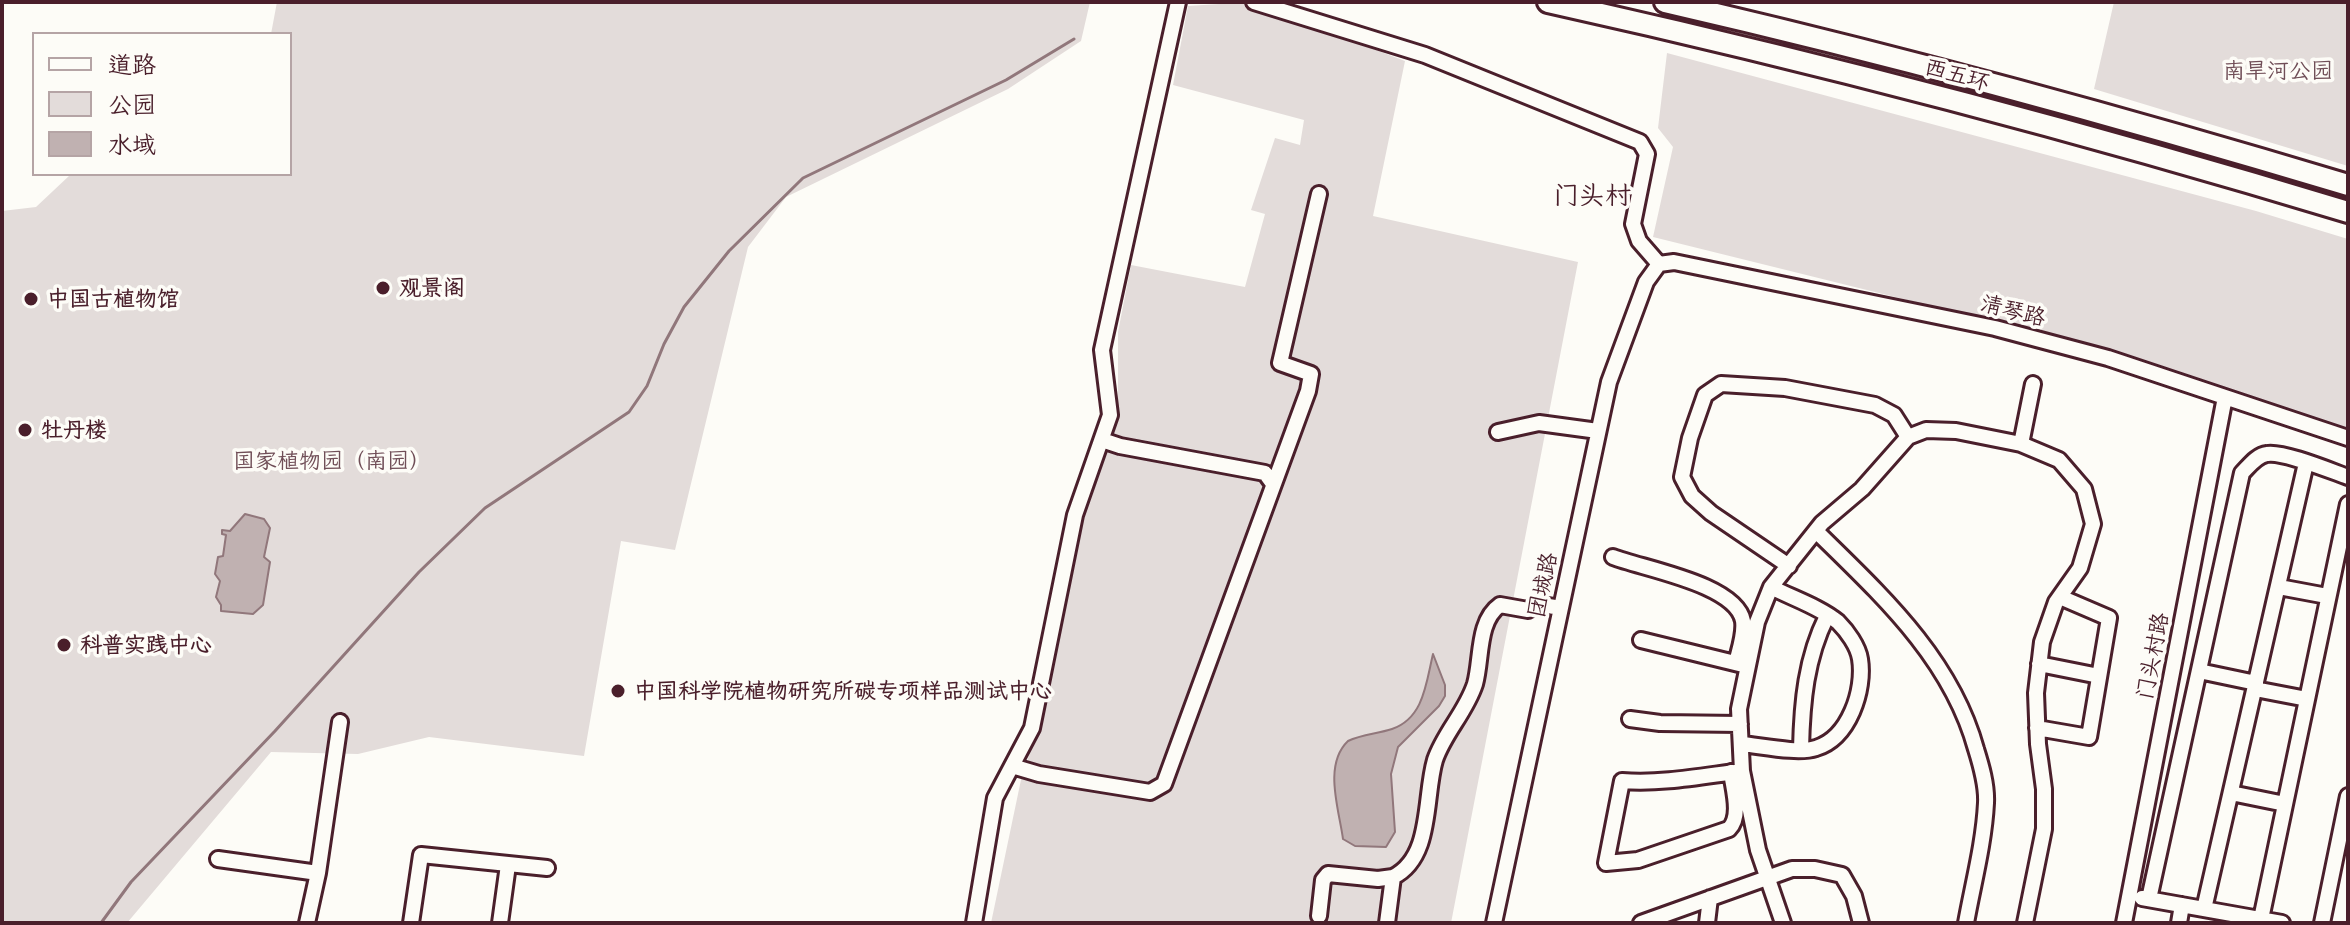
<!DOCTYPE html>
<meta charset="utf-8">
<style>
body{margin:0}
#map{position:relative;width:2350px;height:925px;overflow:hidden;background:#fdfcf7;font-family:Mali,"LXGW WenKai TC",sans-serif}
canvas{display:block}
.frame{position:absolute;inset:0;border:4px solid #4a1f2b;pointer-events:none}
.legend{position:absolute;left:32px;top:32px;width:260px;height:144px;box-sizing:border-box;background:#fdfcf7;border:2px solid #b5a4a5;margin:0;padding:10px 14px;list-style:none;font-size:24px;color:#4a1f2b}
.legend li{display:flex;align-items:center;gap:16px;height:40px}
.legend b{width:40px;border:2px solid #b5a4a5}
</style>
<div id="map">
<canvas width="2350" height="925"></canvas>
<div class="frame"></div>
<ul class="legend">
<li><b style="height:10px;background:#fdfcf7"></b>道路</li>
<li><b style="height:22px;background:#e3dcda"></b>公园</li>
<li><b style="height:22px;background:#c0b1b1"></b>水域</li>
</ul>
</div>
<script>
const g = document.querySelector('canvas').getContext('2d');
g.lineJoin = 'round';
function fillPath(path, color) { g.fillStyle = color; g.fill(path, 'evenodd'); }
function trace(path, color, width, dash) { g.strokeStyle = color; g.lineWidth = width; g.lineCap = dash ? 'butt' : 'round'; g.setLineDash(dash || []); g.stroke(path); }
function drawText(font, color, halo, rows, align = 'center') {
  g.font = font + ' Mali,"LXGW WenKai TC",sans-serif'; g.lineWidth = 7; g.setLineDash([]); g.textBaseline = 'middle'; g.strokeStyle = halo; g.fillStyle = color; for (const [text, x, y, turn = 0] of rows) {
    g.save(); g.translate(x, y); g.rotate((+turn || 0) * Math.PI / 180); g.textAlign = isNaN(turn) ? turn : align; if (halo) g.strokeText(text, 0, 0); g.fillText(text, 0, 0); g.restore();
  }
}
fillPath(new Path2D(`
 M277,2h813l-9,39 -73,48 -222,108 -38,50 -73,303 -54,-9 -37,215 -155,-19 -71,17 -87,-2 -144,171h-125v-712l34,-4 34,-32 220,-1v-140h-19z
 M1250,2l155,59 -32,155 205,46 -127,661h-460l31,-148 17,-47 44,-218 35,-92v-86l13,-67 114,22 20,-73 -14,-4 24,-72 25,7 4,-25 -131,-35 15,-79z
 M2114,2h234v164l-254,-77z
 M1667,53l589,158 92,28v192l-235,-80 -460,-114 20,-90 -15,-19z`), '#e3dcda');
const water = new Path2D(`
 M245,514l19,5 6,9 -6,29 6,5 -7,43 -10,9 -32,-3v-6l-5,-8 4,-16 -5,-7 3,-17 5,-1 3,-21 -4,-1v-4l8,1z
 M1433,654l12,31v11l-6,10 -41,41 -7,27 4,58 -9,15 -31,-1 -12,-7c-4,-30 -20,-74 5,-98 14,-7 29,-7 44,-12 32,-11 34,-46 41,-75z`);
fillPath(water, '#c0b1b1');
trace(water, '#91777b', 2);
trace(new Path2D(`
 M101,923l30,-41 144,-151 144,-159 66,-64 144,-96 18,-26 17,-42 20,-37 45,-56 74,-73 203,-98 68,-41`), '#91777b', 3);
const minor = new Path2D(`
 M1254,2l171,53 215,87 7,12 -14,70 6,17 20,23
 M1659,264l15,-2 321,66 113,30 240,80
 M1498,432l41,-9 59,8
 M1102,440l18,6 145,27 8,11
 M2021,444l12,-60
 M1816,531c65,64 135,127 160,218 5,16 11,36 10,54 -2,40 -13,81 -20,120
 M1613,557c31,12 123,27 130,64 2,13 -4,29 -7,42
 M1789,566l-78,-53 -19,-17 -10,-19 8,-39 15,-43 16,-11 64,4 90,17 19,10 14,22
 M2279,587l48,9
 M1641,640l102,25
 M2039,664l60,12
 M2199,671l57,12
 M2255,689l52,10
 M1630,719l30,4 80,1
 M2037,728l52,9 20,-119 -49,-21
 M1742,744c20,2 56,10 74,4 33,-10 49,-58 44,-89 -2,-13 -13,-28 -22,-37 -18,-15 -46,-24 -67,-35
 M1801,749c1,-47 5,-91 26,-133
 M1012,766l27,8 111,18 14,-8 144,-393 3,-17 -31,-11 39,-169
 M1731,772c2,17 11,44 -2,57l-91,31 -32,3 16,-82c41,3 80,-5 120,-10
 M2231,793l54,11
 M218,859l100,14
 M2142,898l140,25
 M2149,899l93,-426c7,-7 15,-18 25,-19 16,-3 64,17 81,23
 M2204,909l102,-446
 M1319,916l4,-36 5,-6 50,5 15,-2
 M2261,919l87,-415
 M307,923l11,-50 22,-151
 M411,923l10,-68 126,13
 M500,923l8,-58
 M974,923l21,-125 37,-70 43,-213 35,-100 -8,-65 76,-348
 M1387,923l6,-46c40,-20 31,-80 42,-117 9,-27 31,-48 40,-76 7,-25 2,-63 25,-79l28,5 8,-6 25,4
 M1494,923l115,-541 37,-100 13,-18
 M1641,923l151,-54h23l27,6 12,21 7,27
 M1707,923l3,-25
 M1783,923l-25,-73 -16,-79 -3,-62 18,-87 14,-35 51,-64 40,-34 46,-52 18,-7 30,1 65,13 38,16 25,29 9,35 -13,44 -24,34 -14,40 -6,51 2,51 6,45v40l-19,94
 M2124,923l101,-526
 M2179,923l3,-18
 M2322,923l26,-127`);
const highway = new Path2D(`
 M1548,2c270,60 536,130 800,210
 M1665,2c230,53 457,115 683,183`);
trace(minor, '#4a1f2b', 20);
trace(highway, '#4a1f2b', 26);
trace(minor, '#fdfcf7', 14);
trace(highway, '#fdfcf7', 20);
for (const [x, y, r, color] of [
 [383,288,8,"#4a1f2b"],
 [31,299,8,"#4a1f2b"],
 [25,430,8,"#4a1f2b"],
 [64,645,8,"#4a1f2b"],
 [618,691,8,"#4a1f2b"]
]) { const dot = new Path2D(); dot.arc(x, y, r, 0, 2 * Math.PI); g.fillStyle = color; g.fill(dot); trace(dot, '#fdfcf7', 3); }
drawText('22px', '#704e57', '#fdfcf7', [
 ["南旱河公园",2278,71],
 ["国家植物园（南园）",332,461]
]);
drawText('22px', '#4a1f2b', '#fdfcf7', [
 ["西五环",1957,75,15],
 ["清琴路",2013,311,14],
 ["团城路",1543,585,-78],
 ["门头村路",2153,656,-79]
]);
drawText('bold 22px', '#4a1f2b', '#fdfcf7', [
 ["观景阁",399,288],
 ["中国古植物馆",47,299],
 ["牡丹楼",41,430],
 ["科普实践中心",80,645],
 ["中国科学院植物研究所碳专项样品测试中心",634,691]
], 'left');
drawText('26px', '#4a1f2b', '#fdfcf7', [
 ["门头村",1592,196]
]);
</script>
